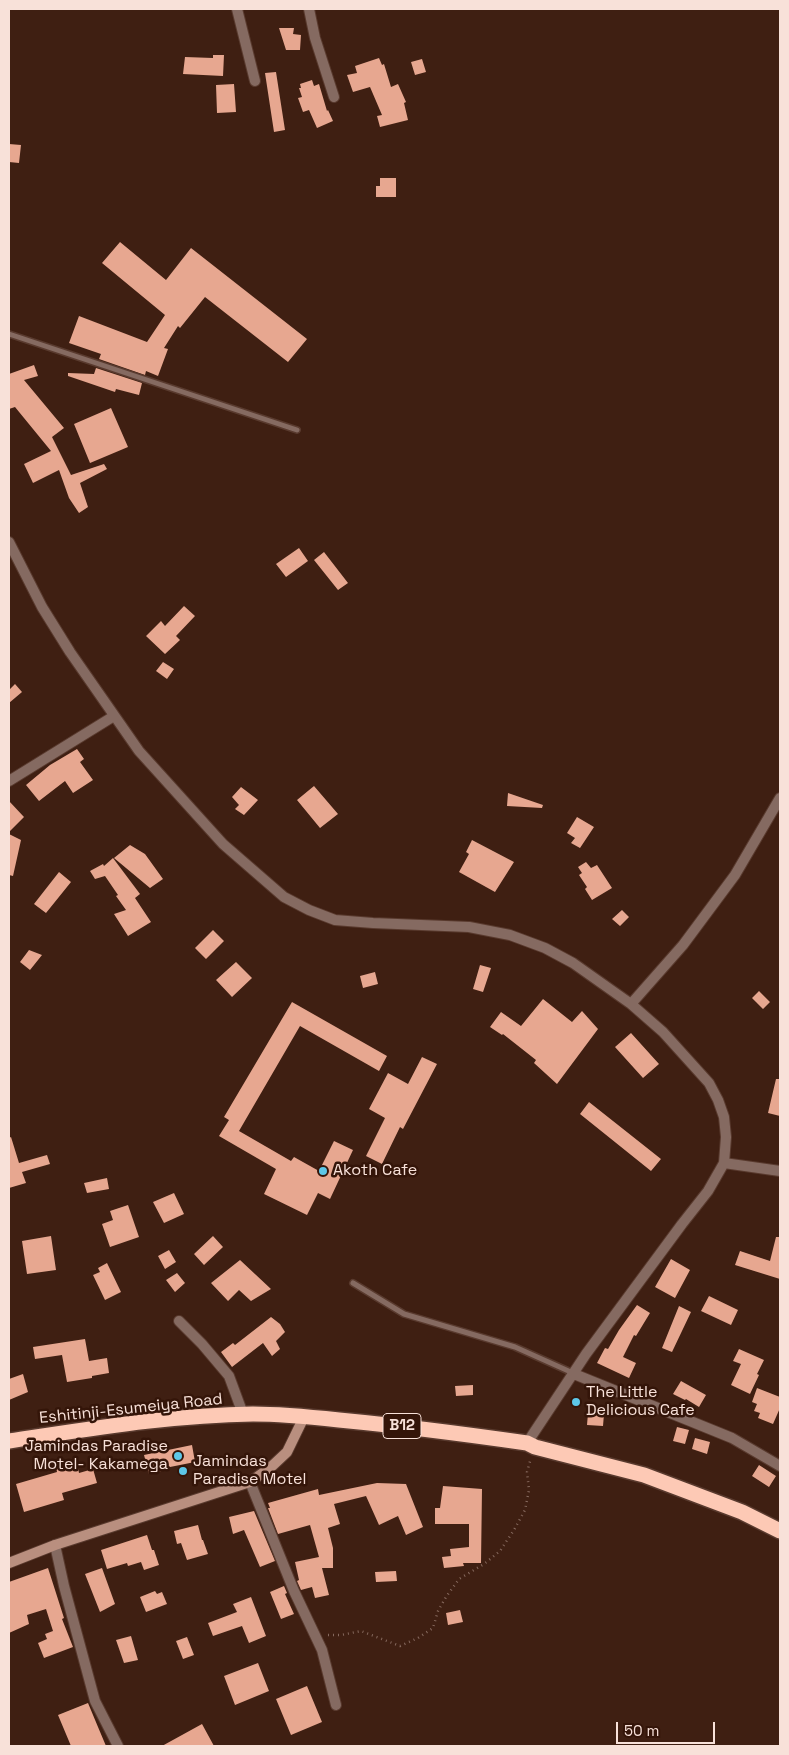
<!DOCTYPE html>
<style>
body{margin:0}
#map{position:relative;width:789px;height:1755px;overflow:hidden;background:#3f1f12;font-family:"Space Grotesk",sans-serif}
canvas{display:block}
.frame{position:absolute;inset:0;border:10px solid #f8e1d9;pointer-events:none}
.scale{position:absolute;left:616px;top:1722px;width:99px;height:22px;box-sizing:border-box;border:2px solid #f8e1d9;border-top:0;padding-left:6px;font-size:15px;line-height:18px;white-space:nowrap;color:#f8e1d9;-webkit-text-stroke:4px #341509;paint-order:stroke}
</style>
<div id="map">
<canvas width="789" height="1755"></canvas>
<div class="frame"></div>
<div class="scale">50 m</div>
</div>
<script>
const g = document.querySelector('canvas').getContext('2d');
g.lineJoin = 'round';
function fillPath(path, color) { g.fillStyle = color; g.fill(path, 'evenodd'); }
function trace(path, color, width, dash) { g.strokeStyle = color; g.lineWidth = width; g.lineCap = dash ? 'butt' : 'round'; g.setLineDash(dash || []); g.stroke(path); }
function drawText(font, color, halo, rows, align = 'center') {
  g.font = font + ' "Space Grotesk",sans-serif'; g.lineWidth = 5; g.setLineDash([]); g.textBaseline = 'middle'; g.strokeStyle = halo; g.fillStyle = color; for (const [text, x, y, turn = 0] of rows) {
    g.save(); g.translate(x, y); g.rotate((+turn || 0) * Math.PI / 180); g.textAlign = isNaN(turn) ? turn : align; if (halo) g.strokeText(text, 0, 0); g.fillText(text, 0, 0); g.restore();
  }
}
fillPath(new Path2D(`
 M279,28h15l-1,6 8,1 -1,15h-14z
 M213,55h11l-1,21 -40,-2 2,-17 28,1z
 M379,58l3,7 2,-1 7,23 7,-3 8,18 -2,1 4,17 -28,7 -3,-11 5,-1 -12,-28 -17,5 -6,-17 10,-2 -2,-7z
 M422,59l4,13 -11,3 -4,-13z
 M276,72l9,58 -11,2 -9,-59z
 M312,80l2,6 5,-2 8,27 1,-1 5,11 -16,7 -8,-18 -6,2 -5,-14 4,-1 -3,-9h2l-1,-4z
 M234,84l2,28 -19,1 -1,-28z
 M9,144l12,1 -2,18 -10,-1z
 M380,178h16v19h-20v-11h4z
 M120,242l46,38 25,-32 116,91 -19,23 -83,-65 -25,31 -2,-2 -14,22 4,1 -10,27 -12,-5 -1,4 -46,-16 2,-5 -32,-11 10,-27 68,26 18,-27 -63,-52z
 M34,365l4,11 -14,4 40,48 -12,9 19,38 33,-11 3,5 -27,14 8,24 -9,6 -10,-15 -10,-28 -26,13 -9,-19 27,-13 -36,-44 -6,2v-35z
 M96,368l46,15 -3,12 -23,-6 -1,3 -47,-16v-3l26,1z
 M111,408l17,39 -38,16 -16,-39z
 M299,548l9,13 -22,16 -10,-13z
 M324,552l24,31 -10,7 -24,-30z
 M184,606l11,10 -19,20 4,4 -15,14 -19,-18 15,-15 4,5z
 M163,662l11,7 -7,10 -11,-8z
 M15,684l7,8 -13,11v-13z
 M77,749l7,10 -4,3 13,18 -20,13 -8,-12 -26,20 -13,-16 24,-20z
 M314,786l24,28 -18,14 -23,-28z
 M241,787l17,13 -14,15 -9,-6 4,-4 -7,-8z
 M508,793l35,12 -1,3 -35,-2z
 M9,801l15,16 -15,15z
 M577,817l17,10 -14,21 -9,-5 4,-5 -8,-5z
 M9,834l12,6 -8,36 -4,-1z
 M472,840l42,22 -19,30 -36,-20 10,-18 -3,-2z
 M130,845l15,9 18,25 -13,9 -36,-30z
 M113,858l27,36 -5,4 16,24 -23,14 -14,-22 12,-4 -10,-14 2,-1 -13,-19 -10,3 -5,-8 13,-7 1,2z
 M586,862l5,6 6,-3 15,23 -20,12 -7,-11 2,-2 -8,-12 3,-2 -4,-6z
 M59,872l12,10 -25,31 -12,-9z
 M622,910l7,7 -9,9 -8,-7z
 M213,930l11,11 -18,18 -11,-11z
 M29,950l13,5 -12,15 -10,-8z
 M236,962l16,16 -20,19 -16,-17z
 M480,965l11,3 -8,24 -10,-3z
 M375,972l3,12 -15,4 -3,-12z
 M759,991l11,11 -7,7 -11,-11z
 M543,999l29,23 10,-11 16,18 -41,55 -23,-21 2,-3 -33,-26 -1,1 -12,-8 11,-15 20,14z
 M292,1002l95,54 -8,15 -79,-45 -61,105 52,30 3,-4 25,14 15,-30 19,9 -23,49 -12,-6 -11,22 -43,-21 12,-25 -57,-33 10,-16 -5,-3z
 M631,1033l28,31 -16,14 -28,-31z
 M422,1057l15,7 -34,65 -3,-2 -18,37 -16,-8 19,-38 -16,-9 19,-36 20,11z
 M776,1079h4v37l-12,-3z
 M589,1102l72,57 -10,12 -71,-57z
 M11,1137l8,26 28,-8 3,9 -28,8 4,11 -17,5v-50z
 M107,1178l2,11 -22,4 -3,-10z
 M174,1193l10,21 -20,9 -11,-21z
 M128,1205l11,32 -29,10 -8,-23 11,-4 -3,-9z
 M51,1236l5,34 -29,4 -5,-33z
 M213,1236l10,11 -19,18 -10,-11z
 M776,1237h4v42l-45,-14 5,-14 30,10z
 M169,1250l7,12 -11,7 -7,-13z
 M671,1259l19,11 -15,28 -20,-11z
 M240,1260l31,29 -20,12 -12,-11 -11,11 -17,-18z
 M107,1263l14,29 -16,8 -12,-25 7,-3 -2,-4z
 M177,1273l8,10 -10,9 -9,-12z
 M709,1296l29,14 -7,15 -30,-14z
 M637,1305l13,8 -14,23 -2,-1 -11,22 13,6 -7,15 -32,-15 8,-15 3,1 11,-19z
 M679,1306l12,6 -19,40 -10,-4z
 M271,1317l9,7 5,8 -9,9 4,8 -8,7 -9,-13 -31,24 -11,-15 12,-9 2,2z
 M85,1339l4,22 18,-3 2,15 -17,3v2l-25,4 -5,-27 -27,4 -2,-12z
 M739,1349l25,11 -7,14 2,1 -9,19 -19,-9 10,-21 -8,-3z
 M23,1374l5,18 -19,8v-21z
 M681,1381l25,14 -7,12 -13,-8 -1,1 -12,-6z
 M473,1385v10l-17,1 -1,-10z
 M757,1388l23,9v11l-7,16 -15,-6 2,-5 -6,-2 3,-7 -5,-2z
 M588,1413l16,1 -1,12 -16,-1z
 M677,1427l12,3 -4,14 -12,-3z
 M695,1438l15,4 -3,12 -15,-5z
 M192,1445l3,17 -35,7 1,2 -12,3 -5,-19z
 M66,1460l2,11 10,-3 1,5 14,-4 4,14 -35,10 2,7 -40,12 -8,-28 41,-12 -2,-10z
 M759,1465l17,11 -7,11 -17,-11z
 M377,1483l29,1 17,43 -17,8 -8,-19 -19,9 -13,-29 -32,8 6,20 -12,4 5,20v20h-11l7,27 -14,3 -3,-11 -11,3 -4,-9 2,-1 -4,-18 24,-5 -9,-32 -32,9 -10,-26h2l-2,-5 50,-14 1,6z
 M443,1486l39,3 -1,74h-18l1,3 -20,2 -2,-11 9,-1 -1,-7 19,-2v-23h-34v-16h5z
 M254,1511l21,50 -15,6 -16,-37 -11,4 -4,-17z
 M198,1525l4,15h1l5,14 -21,6 -6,-17 -4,1 -3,-13z
 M147,1535l5,15h2l5,15 -15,5 -3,-8 -13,4 -1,-3 -20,6 -6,-19z
 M48,1568l16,50 -2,1 11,28 -29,11 -6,-15 9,-4 -2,-5 8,-3 -7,-22 -19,6 2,9 -20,9v-51z
 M102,1568l13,36 -15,8 -15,-38z
 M396,1571l1,10 -21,1 -1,-10z
 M284,1586l3,7 -2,1 9,20 -13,5 -11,-27z
 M155,1591l2,3 5,-2 5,12 -21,8 -6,-15z
 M251,1597l15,39 -17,7 -7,-17 -29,10 -5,-13 29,-11 -4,-8z
 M460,1610l3,12 -15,3 -2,-12z
 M131,1636l7,24 -14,3 -8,-23z
 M187,1637l7,18 -11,4 -7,-18z
 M258,1663l11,28 -34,14 -11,-29z
 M307,1686l15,36 -31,13 -15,-36z
 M88,1703l10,24 8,19h-35l-13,-31z
 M202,1724l12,22h-52z`), '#e7a790');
const lane = new Path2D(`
 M9,334l288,96
 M353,1283l51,31 111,33 58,26`);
const street = new Path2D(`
 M237,9l18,72
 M309,9l6,29 19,59
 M9,542l33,65 28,45 69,99 84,93 61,53 25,13 26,10 38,3 96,4 41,8 35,13 28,15 58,41 32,28 46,51 9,17 6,17 2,20 -2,26 -16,28 -26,33 -96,130 -59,89
 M9,781l105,-65
 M631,1004l52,-59 52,-70 45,-77
 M724,1163l56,8
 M179,1321l23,23 27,32 14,38
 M574,1374l158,64 48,28
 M250,1482l44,109 28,59 14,55
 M55,1545l9,41 31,115 23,45`);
const secondary = new Path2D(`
 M9,1563l46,-18 195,-63 21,-15 16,-15 17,-35`);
const highway = new Path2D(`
 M9,1441c81,-12 162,-26 244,-27 29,0 58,3 86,6 63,6 125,14 188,23l8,4 109,28 98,37 38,19`);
trace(lane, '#593a2e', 8);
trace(street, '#593a2e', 12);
trace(secondary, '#593a2e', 12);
trace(highway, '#593a2e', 18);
trace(new Path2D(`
 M328,1635h13l20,-4 39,15 18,-8 15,-10 5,-17 8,-14 13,-18 25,-15 16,-13 14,-21 11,-20 4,-20 -2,-18 4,-14`), '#86695e', 2.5, [1, 4]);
trace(lane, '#856a61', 5);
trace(street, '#856a61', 10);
trace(secondary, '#b98f7f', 10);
trace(highway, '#fdc9b5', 15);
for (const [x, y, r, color] of [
 [323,1171,5,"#5dc7e8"],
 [576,1402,5,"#5dc7e8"],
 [178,1456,5,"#5dc7e8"],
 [183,1471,5,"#5dc7e8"]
]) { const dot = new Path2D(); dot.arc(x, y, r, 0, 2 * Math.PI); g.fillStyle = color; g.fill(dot); trace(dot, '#341509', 2); }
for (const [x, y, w] of [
 [402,1426,38]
]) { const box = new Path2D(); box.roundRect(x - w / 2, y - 12.5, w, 25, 4); g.fillStyle = '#341509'; g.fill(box); trace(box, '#f8e1d9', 1); }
drawText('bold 15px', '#f8e1d9', null, [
 ["B12",402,1426]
]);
drawText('16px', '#f8e1d9', '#341509', [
 ["Akoth Cafe",333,1171],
 ["The Little",586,1393],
 ["Delicious Cafe",586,1411],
 ["Jamindas Paradise",168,1447,"right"],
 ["Motel- Kakamega",168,1465,"right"],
 ["Jamindas",193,1462],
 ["Paradise Motel",193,1480]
], 'left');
drawText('16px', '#f8e1d9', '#341509', [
 ["Eshitinji-Esumeiya Road",131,1409,-6]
]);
</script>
